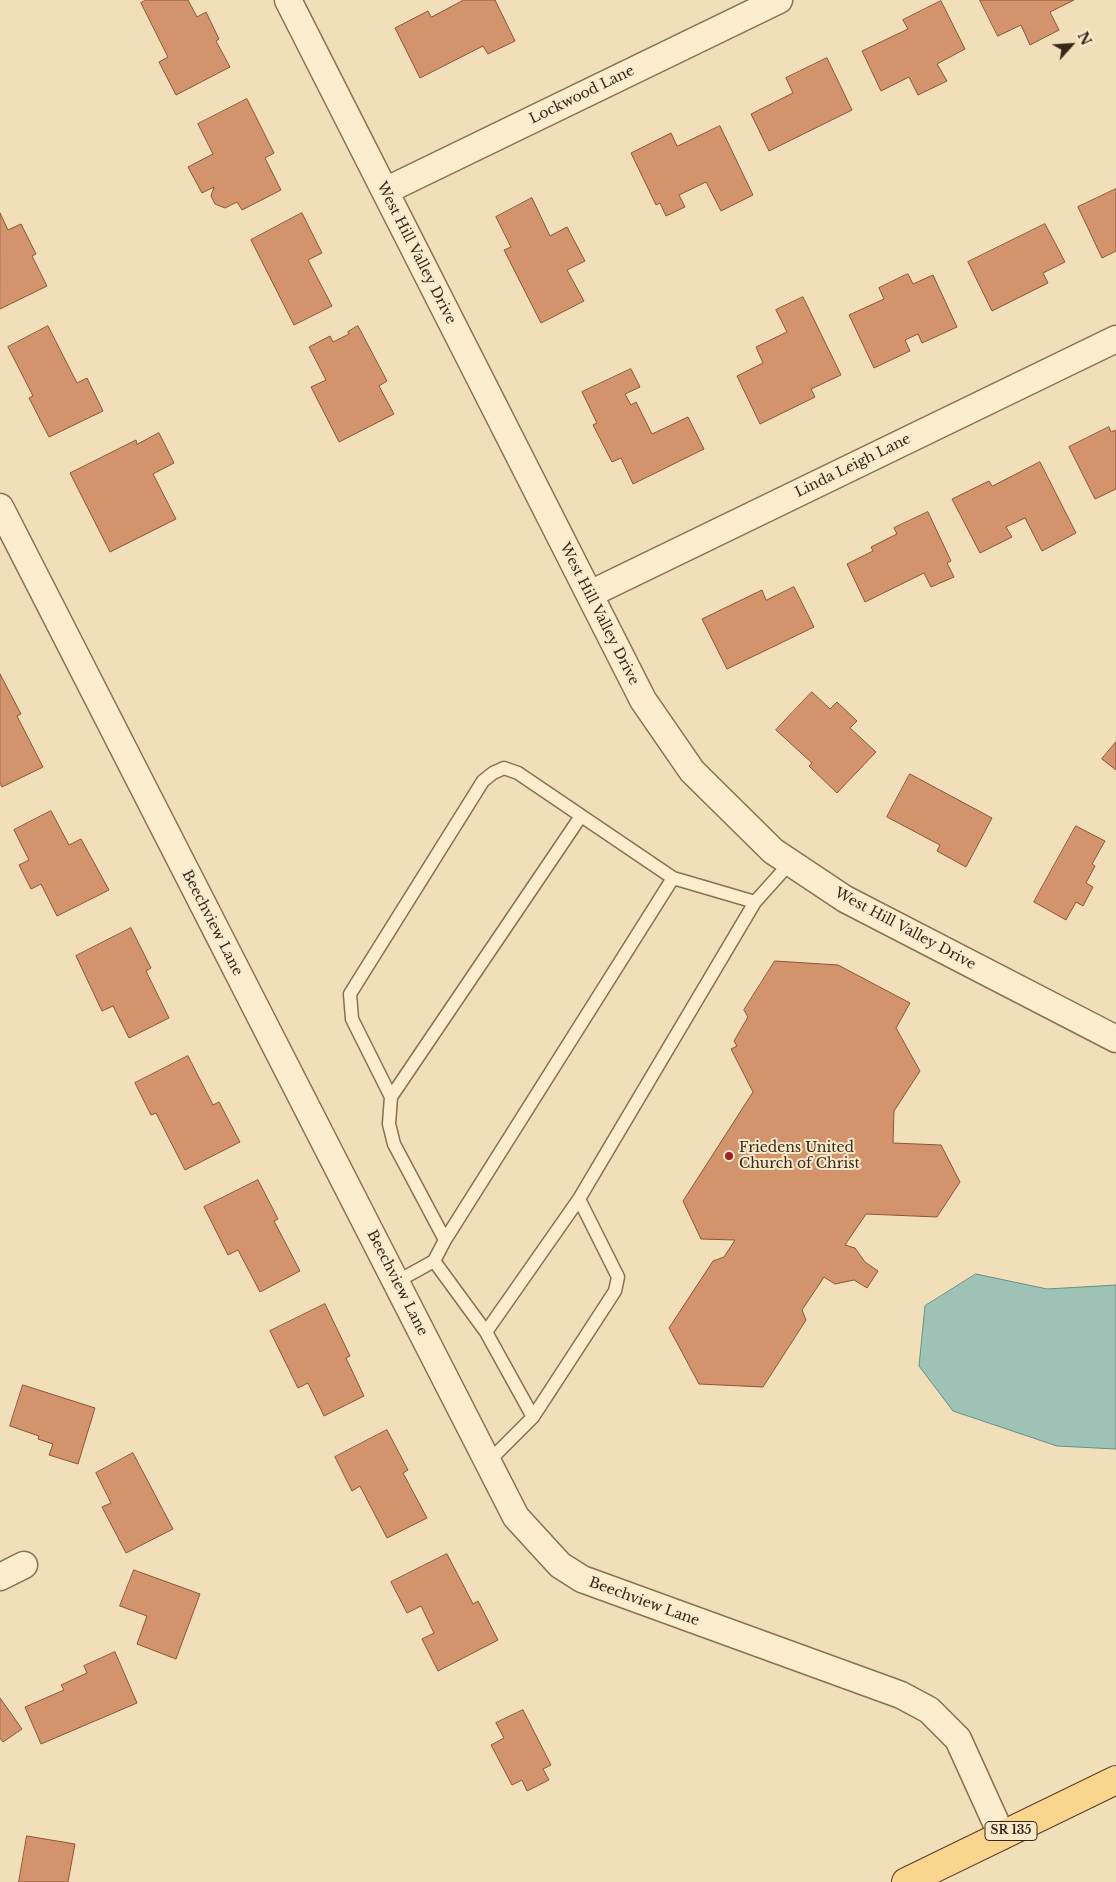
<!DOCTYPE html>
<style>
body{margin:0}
#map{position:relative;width:1116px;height:1882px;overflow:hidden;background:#f1dfba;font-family:"Libre Baskerville",serif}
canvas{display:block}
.north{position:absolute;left:1046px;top:20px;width:50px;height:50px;-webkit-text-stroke:4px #f8eacb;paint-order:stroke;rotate:64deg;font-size:14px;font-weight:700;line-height:20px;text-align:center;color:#37271a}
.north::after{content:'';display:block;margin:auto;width:18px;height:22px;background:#37271a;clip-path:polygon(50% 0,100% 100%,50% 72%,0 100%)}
</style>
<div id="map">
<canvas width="1116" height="1882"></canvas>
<div class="north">N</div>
</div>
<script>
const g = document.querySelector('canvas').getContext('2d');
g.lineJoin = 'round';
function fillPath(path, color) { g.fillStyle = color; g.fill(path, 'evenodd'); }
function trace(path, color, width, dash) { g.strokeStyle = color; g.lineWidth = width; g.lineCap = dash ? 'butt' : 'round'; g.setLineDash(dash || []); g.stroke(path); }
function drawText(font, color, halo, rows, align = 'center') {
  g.font = font + ' "Libre Baskerville",serif'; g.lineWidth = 4; g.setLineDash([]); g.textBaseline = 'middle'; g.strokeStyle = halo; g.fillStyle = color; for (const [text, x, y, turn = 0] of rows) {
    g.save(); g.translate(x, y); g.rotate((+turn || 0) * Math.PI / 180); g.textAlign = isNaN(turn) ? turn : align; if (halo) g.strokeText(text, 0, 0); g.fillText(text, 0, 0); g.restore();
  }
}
const water = new Path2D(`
 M976,1274l71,15 69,-4v164l-59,-3 -104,-35 -34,-45 6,-60z`);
fillPath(water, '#9fc2b6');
trace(water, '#669084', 1);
const building = new Path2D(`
 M146,0h42l9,17 9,-5 13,27 -3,2 14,26 -54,28 -17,-33 9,-5 -27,-54z
 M464,0h31l20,41 -27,13 -5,-8 -63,32 -25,-50 33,-17 3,6z
 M980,0h94l-24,12 9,18 -29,15 -9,-20 -23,11z
 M941,1l24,48 -28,15 10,17 -29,14 -9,-18 -28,14 -19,-40 46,-22 -5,-9z
 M827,58l25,52 -83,41 -18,-37 42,-21 -7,-15z
 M247,99l27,54 -9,5 16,32 -39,20 -5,-8 -12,6 -10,-4 -4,-8 3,-9 -12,6 -14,-26 25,-13 -15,-30z
 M720,126l33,69 -32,16 -15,-29 -27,13 6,12 -19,9 -6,-13 -4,2 -25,-52 40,-20 6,13z
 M1116,189v62l-14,7 -24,-51z
 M532,198l18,38 17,-9 18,34 -18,9 17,31 -43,22 -37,-73 7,-3 -15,-30z
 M0,213l8,17 13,-6 15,30 -4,2 15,30 -47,23z
 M302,213l20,40 -14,7 24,46 -38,19 -43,-85z
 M1045,224l20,38 -22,11 5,10 -56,28 -24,-49z
 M908,274l5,10 20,-9 24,52 -35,16 -4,-9 -13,6 5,11 -36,17 -25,-53 35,-16 -5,-11z
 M803,297l38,78 -30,14 4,8 -55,27 -23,-48 26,-13 -7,-16 31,-15 -11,-22z
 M48,326l29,57 10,-5 16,33 -54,26 -20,-39 4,-2 -25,-49z
 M358,326l29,55 -8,5 15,28 -55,28 -28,-55 15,-7 -17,-33 21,-11 3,6 16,-8 -1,-2z
 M631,369l9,18 -15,7 6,11 5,-3 16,32 36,-17 16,32 -71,35 -12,-26 -9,4 -19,-37 4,-2 -15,-31z
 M1109,427l2,5 5,-2v59l-21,10 -26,-52z
 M159,433l15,30 -21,11 23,45 -66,33 -40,-79 66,-33 1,4z
 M1040,462l36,71 -34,18 -17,-33 -19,9 6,10 -32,16 -28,-54 37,-18 3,5z
 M928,512l23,49 -4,2 7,14 -23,10 -7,-14 -59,29 -18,-38 26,-13 -2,-4 26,-13 -3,-6z
 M794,587l20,40 -87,42 -25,-50 60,-29 4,10z
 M0,674l21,40 -4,2 26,51 -41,20 -2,-4z
 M812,692l18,17 7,-7 20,19 -7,7 26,24 -39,41 -28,-27 3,-3 -36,-33z
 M1116,742v28l-14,-11z
 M910,774l82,44 -26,49 -29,-16 3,-6 -53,-28z
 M51,811l18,34 12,-6 28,51 -52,26 -16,-32 -10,5 -12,-24 10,-5 -15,-30z
 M1076,826l29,15 -13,23 3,2 -9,17 7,4 -10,19 -7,-4 -10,18 -32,-18z
 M131,928l20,40 -5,3 23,47 -40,20 -16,-32 -11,5 -26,-55z
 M775,961l63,4 72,38 -14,25 24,43 -26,40 -1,32 48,2 19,37 -23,35 -71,-3 -21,31 10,3 10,14 13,9 -11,17 -13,-8 -19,4 -11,-7 -22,33 4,10 -43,67 -64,-3 -30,-56 44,-67 11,-4 11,-17 -34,-1 -18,-38 70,-109 -22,-43 6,-3 -3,-5 14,-24 -4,-7z
 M188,1056l25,49 6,-3 21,40 -55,28 -29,-57 -5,2 -16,-32z
 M258,1180l20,39 -4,2 26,50 -40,21 -22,-42 -10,5 -24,-48z
 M325,1304l25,52 -4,2 18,38 -40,20 -16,-33 -10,5 -28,-57z
 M23,1385l72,23 -17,56 -29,-9 4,-11 -15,-5 1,-3 -29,-10z
 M387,1430l21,40 -5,3 24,45 -40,20 -27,-52 -8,5 -17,-34z
 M133,1453l40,76 -47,24 -24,-46 9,-4 -15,-30z
 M447,1554l26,50 5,-3 20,39 -60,31 -16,-32 12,-6 -13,-27 -14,7 -16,-31z
 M134,1570l66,24 -24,65 -39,-15 10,-28 -27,-10z
 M115,1652l22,51 -96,41 -16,-37 39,-17 -3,-5 26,-12 -3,-7z
 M0,1698l22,31 -19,13 -3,-4z
 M523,1710l28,55 -8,4 6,11 -22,11 -5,-11 -10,5 -21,-40 13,-7 -8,-15z
 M27,1836l48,8 -7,38h-49z`);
fillPath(building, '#d3946d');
trace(building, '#8b5637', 1);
const service = new Path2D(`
 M391,1097l190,-281
 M445,1240l-51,-96 -5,-20 2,-27 -39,-78 -2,-25 133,-213 10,-8 11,-5 14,5 155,105 82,24
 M434,1261l11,-21 228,-362
 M396,1282l38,-21 52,71
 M533,1417l82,-126 3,-14 -39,-78
 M488,1462l45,-45 -47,-85 93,-133 176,-297 35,-39`);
const minor = new Path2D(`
 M288,0l355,700 49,71 81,80 72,48 271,140
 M385,191l394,-191
 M0,507l516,1010 44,48 22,14 319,116 28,15 29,29 44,97
 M590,594l526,-255
 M0,1577l24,-12`);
const primary = new Path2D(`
 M906,1882l210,-102`);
trace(service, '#8a6f53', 15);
trace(minor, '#8a6f53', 29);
trace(primary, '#563d28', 30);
trace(service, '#fcedce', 12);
trace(minor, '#fcedce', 26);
trace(primary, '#fad58d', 28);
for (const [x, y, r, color] of [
 [729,1156,5,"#9e1e23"]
]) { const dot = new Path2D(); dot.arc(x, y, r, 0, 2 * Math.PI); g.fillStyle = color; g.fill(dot); trace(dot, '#f8eacb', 2); }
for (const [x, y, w] of [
 [1011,1831,52]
]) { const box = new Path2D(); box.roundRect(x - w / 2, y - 9.5, w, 19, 4); g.fillStyle = '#f8eacb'; g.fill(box); trace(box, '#37271a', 1); }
drawText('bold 12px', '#37271a', null, [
 ["SR 135",1011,1831]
]);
drawText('14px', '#37271a', '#f8eacb', [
 ["Lockwood Lane",582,95,-26],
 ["West Hill Valley Drive",416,253,63],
 ["Linda Leigh Lane",853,466,-26],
 ["West Hill Valley Drive",599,614,63],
 ["Beechview Lane",212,923,63],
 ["West Hill Valley Drive",905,929,28],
 ["Beechview Lane",397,1283,63],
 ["Beechview Lane",644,1602,20]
]);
drawText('14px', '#37271a', '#f8eacb', [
 ["Friedens United",739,1148],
 ["Church of Christ",739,1164]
], 'left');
</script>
